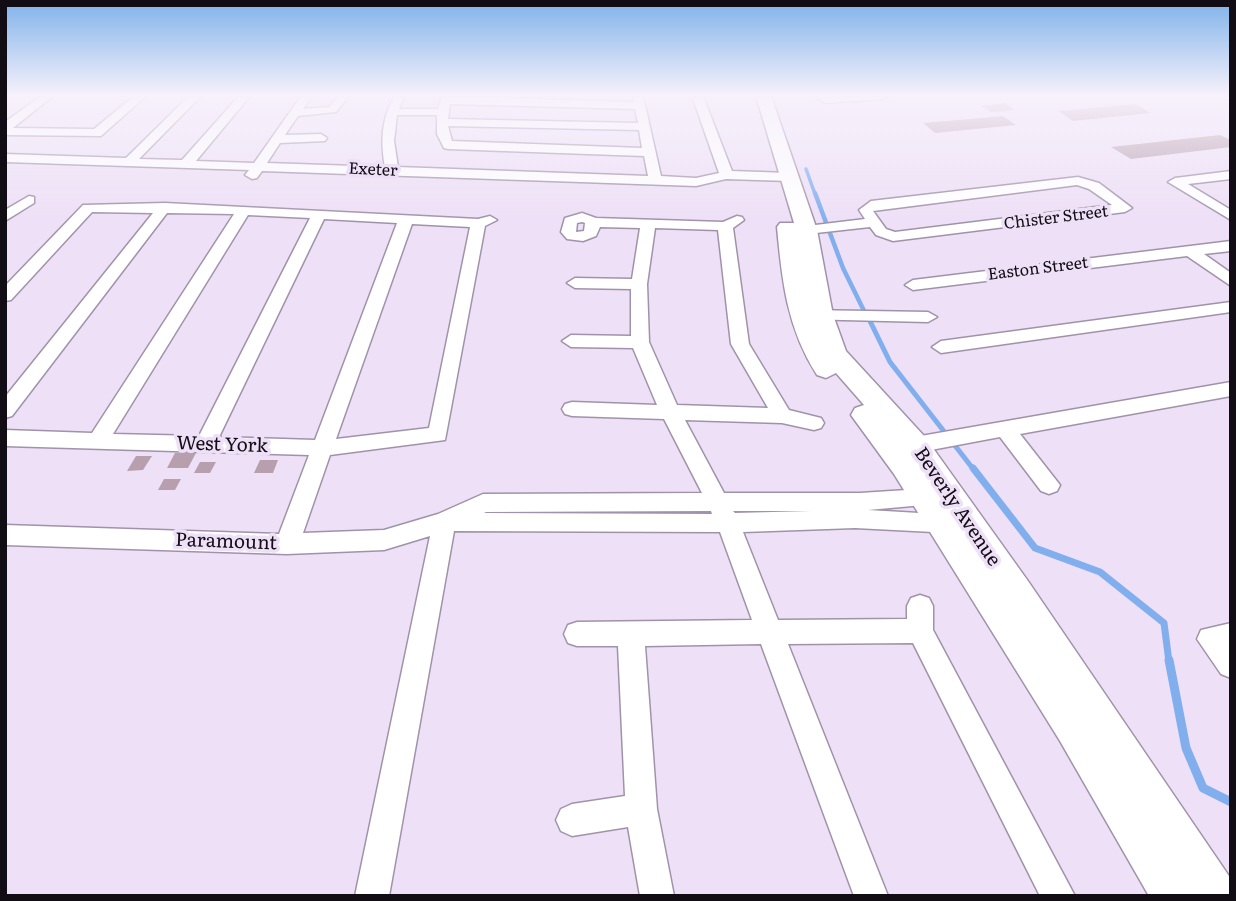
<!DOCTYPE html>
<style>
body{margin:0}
#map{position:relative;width:1236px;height:901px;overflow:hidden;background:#eee0f7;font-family:Literata,serif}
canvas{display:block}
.frame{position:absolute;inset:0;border:7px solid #120d15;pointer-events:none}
</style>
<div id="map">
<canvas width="1236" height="901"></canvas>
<div class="frame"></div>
</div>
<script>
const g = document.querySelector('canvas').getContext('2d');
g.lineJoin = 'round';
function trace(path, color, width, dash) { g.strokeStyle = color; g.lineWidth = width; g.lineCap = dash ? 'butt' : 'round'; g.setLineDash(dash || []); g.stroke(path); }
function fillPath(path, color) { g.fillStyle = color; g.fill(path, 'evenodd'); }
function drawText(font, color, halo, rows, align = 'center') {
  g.font = font + ' Literata,serif'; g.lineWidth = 7; g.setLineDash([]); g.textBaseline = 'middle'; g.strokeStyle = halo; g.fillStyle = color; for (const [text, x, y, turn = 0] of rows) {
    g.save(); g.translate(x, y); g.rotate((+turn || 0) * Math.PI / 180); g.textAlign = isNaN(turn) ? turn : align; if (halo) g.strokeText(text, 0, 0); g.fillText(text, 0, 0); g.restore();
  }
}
trace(new Path2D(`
 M806,169l9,25`), '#81aeed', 3.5);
trace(new Path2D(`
 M815,193l28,75 24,49`), '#81aeed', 4.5);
trace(new Path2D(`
 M867,315l23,47 84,108`), '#81aeed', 5);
trace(new Path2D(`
 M973,468l62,80 65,24 64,51 5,39`), '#81aeed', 7);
trace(new Path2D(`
 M1169,660l17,88 17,40 28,14`), '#81aeed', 9);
fillPath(new Path2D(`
 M1005,103l10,7 -24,2 -10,-6z
 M1135,104l16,9 -78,8 -15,-10z
 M1003,116l13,9 -81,8 -12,-10z
 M1220,135l11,5v7l-100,12 -20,-12z
 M175,453h21l-8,15h-21z
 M136,456h16l-9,14 -16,1z
 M260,460h18l-5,13h-19z
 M200,462h16l-6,11h-16z
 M164,479h17l-6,11h-17z`), '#b79fae');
const street = new Path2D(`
 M41,96h12l-40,32 81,1 40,-33h12l-45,40 -96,-1v-13z
 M189,96h12l-62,63 43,1 57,-64h11l-54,65 58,2 47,-67h11l-9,13 26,-2 9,-11h11l-13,16 -38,4 -13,19 36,-1 6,4 -2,3 -45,2 -13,20 118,4c-5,-28 -3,-47 9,-71h11l-6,13h39l4,-13 192,6 -1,-6h10l18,80 35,2 23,-5 -27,-77h11l29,75 57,2 7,4 -7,4 -63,-2 -30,7 -434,-15 -5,7 -5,1 -7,-4 4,-5 -244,-8v-8l121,4zM450,104l185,5 3,14 -190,-4zM397,115h40v19l7,14 4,1 196,7 4,20 -250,-9 -4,-26zM448,126l191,4 3,18 -190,-7z
 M816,96h73l-6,3 -58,4z
 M1231,171v8l-43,5 43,26v10l-63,-38 7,-4z
 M1078,177l21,6 33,25 -7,4 -232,29 -17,-6 -6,-8 -63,7 -7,-4 7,-4 58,-7 -6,-9 12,-9zM1077,185l12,4 23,16 -217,27 -9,-3 -13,-18z
 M29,196l5,1v6l-29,18v-11z
 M165,203l313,16 12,-3 7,4 -12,6 -40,214 -115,15 -27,78 81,-3 54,-16 45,-20 219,-1 -38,-74 -92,-3 -7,-2 -3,-5 3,-5 7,-2 85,3 -24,-57 -62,-1 -9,-6 9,-6 60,1v-47l-56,-1 -8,-5 8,-5 57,1 8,-51 -40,-1 -4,9 -13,5 -16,-2 -6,-7 4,-14 17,-5 14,5 127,4 14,-6 5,1 2,3 -11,8 16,116 40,66 32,8 3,5 -3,5 -7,2 -32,-7 -97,-3 39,73h136l78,-5 8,3 3,6 -3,6 -78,7 85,5 8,2 4,7 -4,7 -8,2 -98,-5 -112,4 35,88 129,-1v-13l4,-8 9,-3 9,3 4,8v24l142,266h-35l-127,-253 -125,1 100,252h-34l-93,-252 -116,2 12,163 17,87h-34l-12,-69 -56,9 -11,-5 -5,-11 5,-11 11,-5 53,-8 -7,-150h-41l-9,-3 -4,-9 4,-9 9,-3 175,-2 -32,-88 -266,-1 -65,365h-34l75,-360 -46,14 -97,4 -282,-9v-20l274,9 30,-79 -304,-9v-16l87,3 142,-219 -67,-1 -155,203 -7,2v-21l148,-184 -61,-1 -81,88 -6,1v-15l78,-81zM248,215l62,3 -111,218 -86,-2zM324,219l73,4 -82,217 -96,-3zM582,222l3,1 -1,8 -8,1 1,-9zM412,224l58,3 -41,201 -93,11zM655,228l63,2 13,114 37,64 -91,-3 -28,-63 -2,-58zM711,511l1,3 -228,-1 2,-1zM733,511h78l-76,2z
 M1231,241v10l-27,3 27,19v13l-44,-30 -274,34 -8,-5 8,-5z
 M1231,302v10l-290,41 -9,-6 9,-6z
 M807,310l121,2 9,5 -9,5 -127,-3 -3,-4 3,-4z
 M1231,382v14l-211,38 40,51 -3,6 -8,3 -8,-3 -41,-54 -85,16 -7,-3 -3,-5 3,-5 7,-3z
 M1231,623v55l-10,-4 -24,-35 4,-9z`);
const secondary = new Path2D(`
 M756,96h15l46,134 16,85 13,36 79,86 103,144 203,298v17h-82l-89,-155 -166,-267 -43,-59 4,-7 9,-3 -28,-32 -10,5 -9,-3c-30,-47 -35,-94 -40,-148l3,-4h14z`);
trace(street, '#a093a9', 3);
trace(secondary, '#a093a9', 3);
fillPath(street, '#fff');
fillPath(secondary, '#fff');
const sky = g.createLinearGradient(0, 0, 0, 222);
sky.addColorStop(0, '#7fb2ea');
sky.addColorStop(0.43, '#f7f1fb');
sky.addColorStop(1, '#f7f1fb00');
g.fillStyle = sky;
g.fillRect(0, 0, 1236, 222);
drawText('16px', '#120d15', '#eee0f7', [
 ["Exeter",373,170,3],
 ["Chister Street",1056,218,-7],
 ["Easton Street",1038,269,-7]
]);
drawText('19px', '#120d15', '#eee0f7', [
 ["West York",222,445,2],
 ["Beverly Avenue",957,507,56],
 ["Paramount",226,542,2]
]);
</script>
